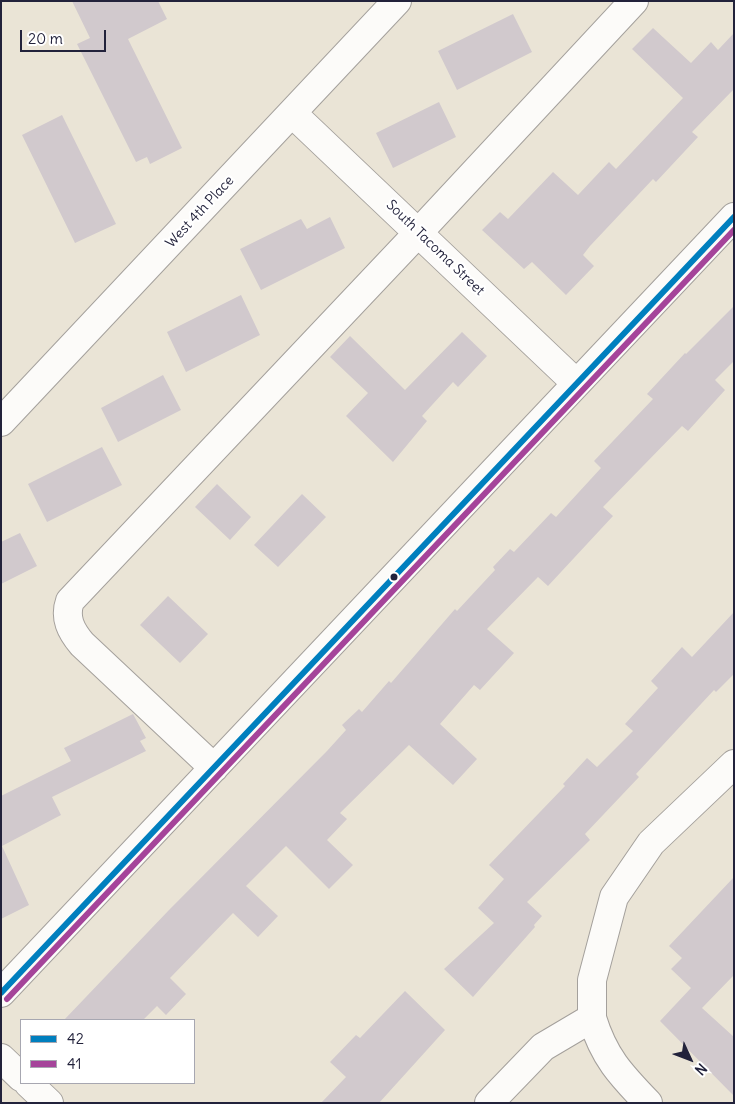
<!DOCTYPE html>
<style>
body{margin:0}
#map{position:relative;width:735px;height:1104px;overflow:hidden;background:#eae4d6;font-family:Delius,sans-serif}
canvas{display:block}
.frame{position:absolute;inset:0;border:2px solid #22223b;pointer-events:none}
.legend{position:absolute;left:20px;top:1019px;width:175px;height:65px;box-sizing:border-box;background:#fff;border:1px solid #a7a7b1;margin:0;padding:6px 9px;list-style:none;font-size:15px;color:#22223b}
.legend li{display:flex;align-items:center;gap:10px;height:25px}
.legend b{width:25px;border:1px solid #a7a7b1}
.north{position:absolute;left:665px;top:1034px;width:50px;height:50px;-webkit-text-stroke:4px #fff;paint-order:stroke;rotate:133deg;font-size:14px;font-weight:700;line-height:20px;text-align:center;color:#22223b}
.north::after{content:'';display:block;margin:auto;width:18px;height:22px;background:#22223b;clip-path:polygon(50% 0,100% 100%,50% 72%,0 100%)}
.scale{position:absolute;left:20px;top:30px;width:86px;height:22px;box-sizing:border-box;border:2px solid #22223b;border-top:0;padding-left:6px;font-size:15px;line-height:18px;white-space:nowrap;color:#22223b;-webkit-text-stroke:4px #fff;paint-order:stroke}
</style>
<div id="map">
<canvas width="735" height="1104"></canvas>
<div class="frame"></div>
<ul class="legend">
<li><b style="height:6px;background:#007fbe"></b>42</li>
<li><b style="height:6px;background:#a5449a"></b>41</li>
</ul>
<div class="north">N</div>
<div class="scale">20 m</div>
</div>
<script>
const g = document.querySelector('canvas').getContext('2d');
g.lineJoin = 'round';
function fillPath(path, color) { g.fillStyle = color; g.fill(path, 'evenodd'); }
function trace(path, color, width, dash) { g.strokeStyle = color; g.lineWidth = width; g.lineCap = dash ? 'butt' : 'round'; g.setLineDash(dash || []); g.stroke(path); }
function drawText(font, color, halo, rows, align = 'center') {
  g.font = font + ' Delius,sans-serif'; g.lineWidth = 4.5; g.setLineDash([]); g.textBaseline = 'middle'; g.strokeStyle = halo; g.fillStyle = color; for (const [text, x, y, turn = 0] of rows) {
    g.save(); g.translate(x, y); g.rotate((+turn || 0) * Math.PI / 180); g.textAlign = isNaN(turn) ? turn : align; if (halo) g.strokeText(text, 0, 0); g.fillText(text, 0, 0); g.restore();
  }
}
fillPath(new Path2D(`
 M72,1h86l9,18 -39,20 54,109 -32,16 -3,-7 -11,5 -59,-118 13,-6z
 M513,14l19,38 -75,38 -19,-39z
 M653,28l38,35 20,-21 7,8 16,-17v56l-42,43 6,5 -42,45 -3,-3 -63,67 -7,9 11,11 -28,29 -34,-33 -8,7 -42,-39 18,-18 8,7 45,-47 25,23 31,-33 7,7 67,-71 -51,-49z
 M439,102l17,35 -63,31 -17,-35z
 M62,115l54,109 -41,19 -53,-108z
 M330,217l15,31 -84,42 -21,-41 61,-30 6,10z
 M241,295l19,40 -74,37 -19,-40z
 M734,306v55l-19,19 10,10 -37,41 -6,-5 -79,81 10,9 -65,70 -10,-9 -51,52 27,24 -34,37 -6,-5 -34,39 37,35 -24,26 -44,-40 -69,68 7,6 -20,21 26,25 -24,24 -43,-43 -40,40 32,30 -20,21 -25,-24 -63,65 16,16 -20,21 -9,-9 -14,14h-79l105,-110 158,-159 19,-21 -4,-5 17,-16 3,3 27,-31 2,2 64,-74 2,2 38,-41 -2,-3 17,-18 4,3 37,-39 5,4 45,-49 -7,-7 59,-62 -6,-5 38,-41 1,1z
 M462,332l25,24 -29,31 -5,-5 -31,34 5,5 -34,41 -47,-46 22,-23 -38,-36 20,-21 55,54z
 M163,375l18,35 -63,32 -17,-34z
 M102,447l20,38 -75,37 -19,-38z
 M217,484l34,33 -21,23 -35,-33z
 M302,494l24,23 -48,50 -24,-22z
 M20,533l17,33 -36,18v-42z
 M168,596l40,38 -28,29 -40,-38z
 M734,612v62l-18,18 -2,-2 -78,84 3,3 -54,57 5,6 -63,62 15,14 -8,9 1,2 -62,70 -29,-28 50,-46 -16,-15 26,-29 -15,-14 76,-79 -2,-2 24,-26 10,9 36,-36 -8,-7 33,-36 -7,-7 31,-34 10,10z
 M133,714l13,24 -6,3 6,10 -94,46 9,18 -59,31 27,59 -28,14v-123l70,-35 -7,-13z
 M734,877v98l-32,33 32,29v59l-74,-75 31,-33 -20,-19 11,-11 -13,-12z
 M405,991l40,39 -66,73h-58l25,-26 -16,-15 26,-27 4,3z`), '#d1c9cd');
const minor = new Path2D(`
 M293,114l283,269
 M1,422l396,-421
 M214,768l-132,-124c-11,-13 -18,-26 -12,-43l348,-368 216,-232
 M1,993l733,-776
 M592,1018c12,39 28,56 56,85
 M1,1058l20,19
 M28,1083l21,20
 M489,1103l54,-56 49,-29v-38l22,-83 37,-54 83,-79`);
trace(minor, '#a4a09c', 30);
trace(minor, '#fcfbf9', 28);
trace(new Path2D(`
 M1,993l733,-776`), '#007fbe', 6);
trace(new Path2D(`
 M7,999l727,-769`), '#a5449a', 6);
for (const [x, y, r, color] of [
 [394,577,4.5,"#22223b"]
]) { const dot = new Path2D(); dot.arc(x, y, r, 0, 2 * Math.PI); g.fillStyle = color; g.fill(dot); trace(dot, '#fff', 2); }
drawText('14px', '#22223b', '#fff', [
 ["West 4th Place",200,212,-47],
 ["South Tacoma Street",435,248,44]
]);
</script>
